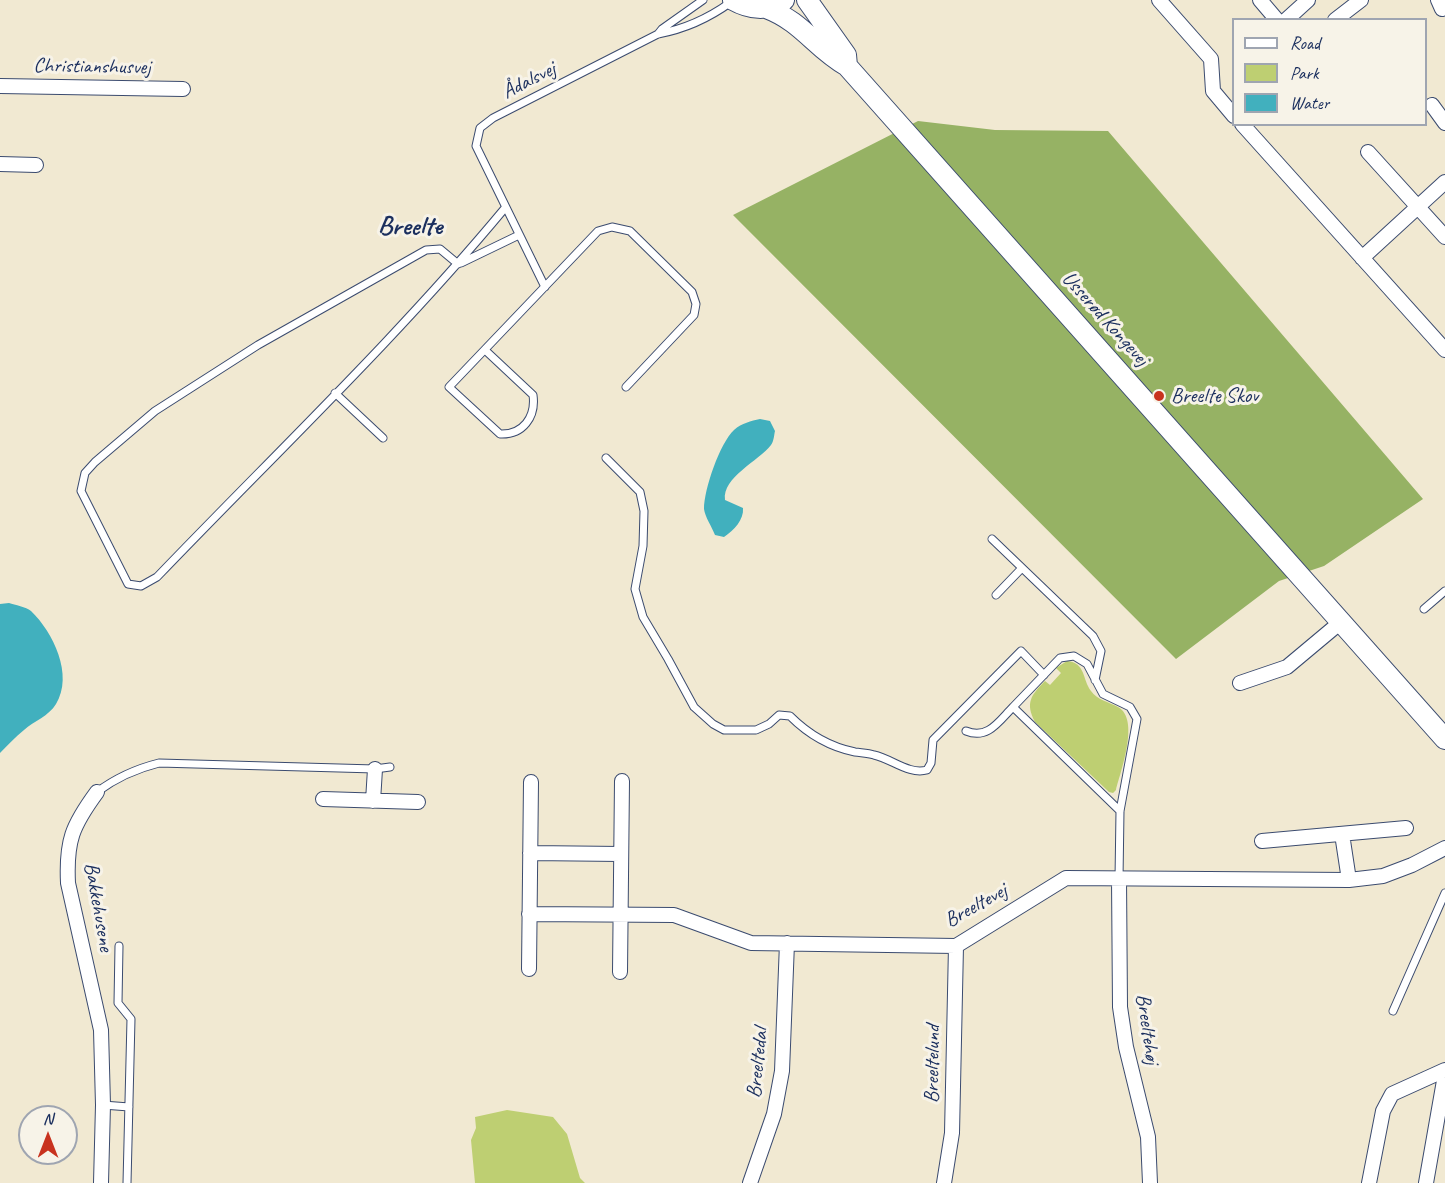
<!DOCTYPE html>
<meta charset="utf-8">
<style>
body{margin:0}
#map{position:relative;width:1445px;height:1183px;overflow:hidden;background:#f1e9d2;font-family:Caveat,sans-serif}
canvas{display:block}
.legend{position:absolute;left:1232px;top:18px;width:195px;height:108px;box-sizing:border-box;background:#f7f3e8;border:2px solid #9fa5b1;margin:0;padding:8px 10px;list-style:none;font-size:18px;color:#1b2f5e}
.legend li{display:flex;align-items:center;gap:12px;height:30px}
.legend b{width:30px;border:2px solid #9fa5b1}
.north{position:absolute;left:18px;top:1105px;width:60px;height:60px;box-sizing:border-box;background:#f7f3e8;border:2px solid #9fa5b1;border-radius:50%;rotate:0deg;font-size:16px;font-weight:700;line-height:24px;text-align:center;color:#1b2f5e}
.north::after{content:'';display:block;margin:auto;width:21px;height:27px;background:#c8321e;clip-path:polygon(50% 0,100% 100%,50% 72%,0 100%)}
</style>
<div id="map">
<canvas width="1445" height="1183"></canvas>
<ul class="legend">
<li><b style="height:8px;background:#fff"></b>Road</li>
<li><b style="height:16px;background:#becf72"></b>Park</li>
<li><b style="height:16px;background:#41b0be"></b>Water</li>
</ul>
<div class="north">N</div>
</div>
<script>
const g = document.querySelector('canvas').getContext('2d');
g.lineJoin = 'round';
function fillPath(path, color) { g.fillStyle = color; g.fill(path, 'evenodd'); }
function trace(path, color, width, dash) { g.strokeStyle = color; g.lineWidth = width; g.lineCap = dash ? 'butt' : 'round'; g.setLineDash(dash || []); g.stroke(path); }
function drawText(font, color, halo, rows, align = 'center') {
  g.font = font + ' Caveat,sans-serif'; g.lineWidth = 6; g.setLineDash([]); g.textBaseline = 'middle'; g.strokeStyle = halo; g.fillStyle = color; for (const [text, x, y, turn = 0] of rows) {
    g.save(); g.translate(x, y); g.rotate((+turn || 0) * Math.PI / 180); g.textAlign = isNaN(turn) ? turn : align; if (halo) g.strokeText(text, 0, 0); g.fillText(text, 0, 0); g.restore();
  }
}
fillPath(new Path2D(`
 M1067,661c19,2 15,18 24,30 6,9 18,11 27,16 22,12 3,63 -2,83l-3,3 -4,-1 -74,-70c-10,-19 -4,-27 10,-41l5,4 11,-12 -5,-5z
 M507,1110l46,7 14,17 13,44 5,5h-110l-4,-43 5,-12 -1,-11z`), '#becf72');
fillPath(new Path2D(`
 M918,121l77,9 113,1 315,368 -99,67 -45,15 -103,78 -443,-444z`), '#96b264');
fillPath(new Path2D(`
 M760,419l10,2 5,10c-1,4 -1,10 -4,14 -12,16 -49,32 -46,55l18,8c1,12 -9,22 -19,29l-9,-2c-3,-8 -10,-18 -11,-26 0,-20 16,-66 30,-79 8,-7 17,-9 26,-11z
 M9,603c6,2 17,4 22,8 22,21 43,64 25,93 -7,12 -22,17 -32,26 -9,7 -16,15 -24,23v-149z`), '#41b0be');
const service = new Path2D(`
 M658,34l4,-5 41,-29
 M461,263l58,-28
 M458,264l-18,-15 -14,1 -168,95 -103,66 -60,51 -10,11 -4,18 47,93 13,2 16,-9c117,-122 240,-239 348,-369
 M545,287l-69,-141 4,-18 13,-10 165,-84c27,-5 51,-16 73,-32
 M485,350l48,45c3,22 -10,40 -33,39l-51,-47 149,-156 14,-4 18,4 62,61 4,12 -2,11 -68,72
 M335,393l48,45
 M606,458l34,34 4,19 -1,35 -8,43 8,28 25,42 26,48 19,17 11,6h32l13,-6 10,-9 11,1c18,18 40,31 65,36 7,1 13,1 19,3 18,4 35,20 53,15l4,-7 2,-23 88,-89 23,24
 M992,539l101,97 8,15 -6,29
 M996,595l26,-27
 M1424,609l21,-18
 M966,731c22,9 33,-10 47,-24
 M97,792c20,-15 38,-23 62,-29l216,6 15,-2
 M1119,879l1,-68 17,-92 -7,-12 -27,-13 -16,-30 -13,-8 -14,2 -47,49 107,104
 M119,946l-1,57 13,16 -4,164
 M1393,1011l52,-118
 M103,1105l26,2`);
const minor = new Path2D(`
 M1159,0l52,59 2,32 21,25
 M1260,0l17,20
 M1438,0l4,9
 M1286,20l22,-20
 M1335,20l26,-20
 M0,86l183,3
 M1432,105l13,18
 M1242,124l203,226
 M1368,152l77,85
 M0,164l36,1
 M1362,258l83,-76
 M1240,683l47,-16 55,-46
 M97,792c-25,34 -31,49 -29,91l33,147 2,75 -2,78
 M323,799l95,3
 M373,801l2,-32
 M1342,834l7,46
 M1262,841l144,-13
 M530,853l91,1
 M1119,879l1,128 6,40 22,90 2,46
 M529,914l145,1 77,28 205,3 110,-68 283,2 34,-4 29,-11 33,-17
 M529,969l2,-187
 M620,972l2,-191
 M750,1183l24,-69 8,-43 5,-128
 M944,1183l8,-50 4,-187
 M1369,1183l14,-72 9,-17 53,-24
 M1426,1183l19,-108`);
const secondary = new Path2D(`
 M733,0c16,9 35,12 51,0
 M807,0l39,55 1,11
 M766,8c37,14 49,40 81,58l598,673`);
trace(service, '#3b4b6f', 9);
trace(minor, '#3b4b6f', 16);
trace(secondary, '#3b4b6f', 22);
trace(service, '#fff', 7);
trace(minor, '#fff', 14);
trace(secondary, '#fff', 20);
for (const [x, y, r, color] of [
 [1159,396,6,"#c8321e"]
]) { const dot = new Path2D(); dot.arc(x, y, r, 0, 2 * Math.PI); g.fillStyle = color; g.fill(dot); trace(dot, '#f7f3e8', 2); }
drawText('21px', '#1b2f5e', '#f7f3e8', [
 ["Christianshusvej",92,67,1],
 ["Ådalsvej",529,81,-27],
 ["Usserød Kongevej",1105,319,48],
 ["Breeltevej",976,906,-29],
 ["Bakkehusene",98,907,80],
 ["Breeltehøj",1147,1029,82],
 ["Breeltedal",758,1063,-84],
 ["Breeltelund",933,1064,-89]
]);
drawText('21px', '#1b2f5e', '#f7f3e8', [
 ["Breelte Skov",1171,396]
], 'left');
drawText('bold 27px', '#1b2f5e', '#f7f3e8', [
 ["Breelte",410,227]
]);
</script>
